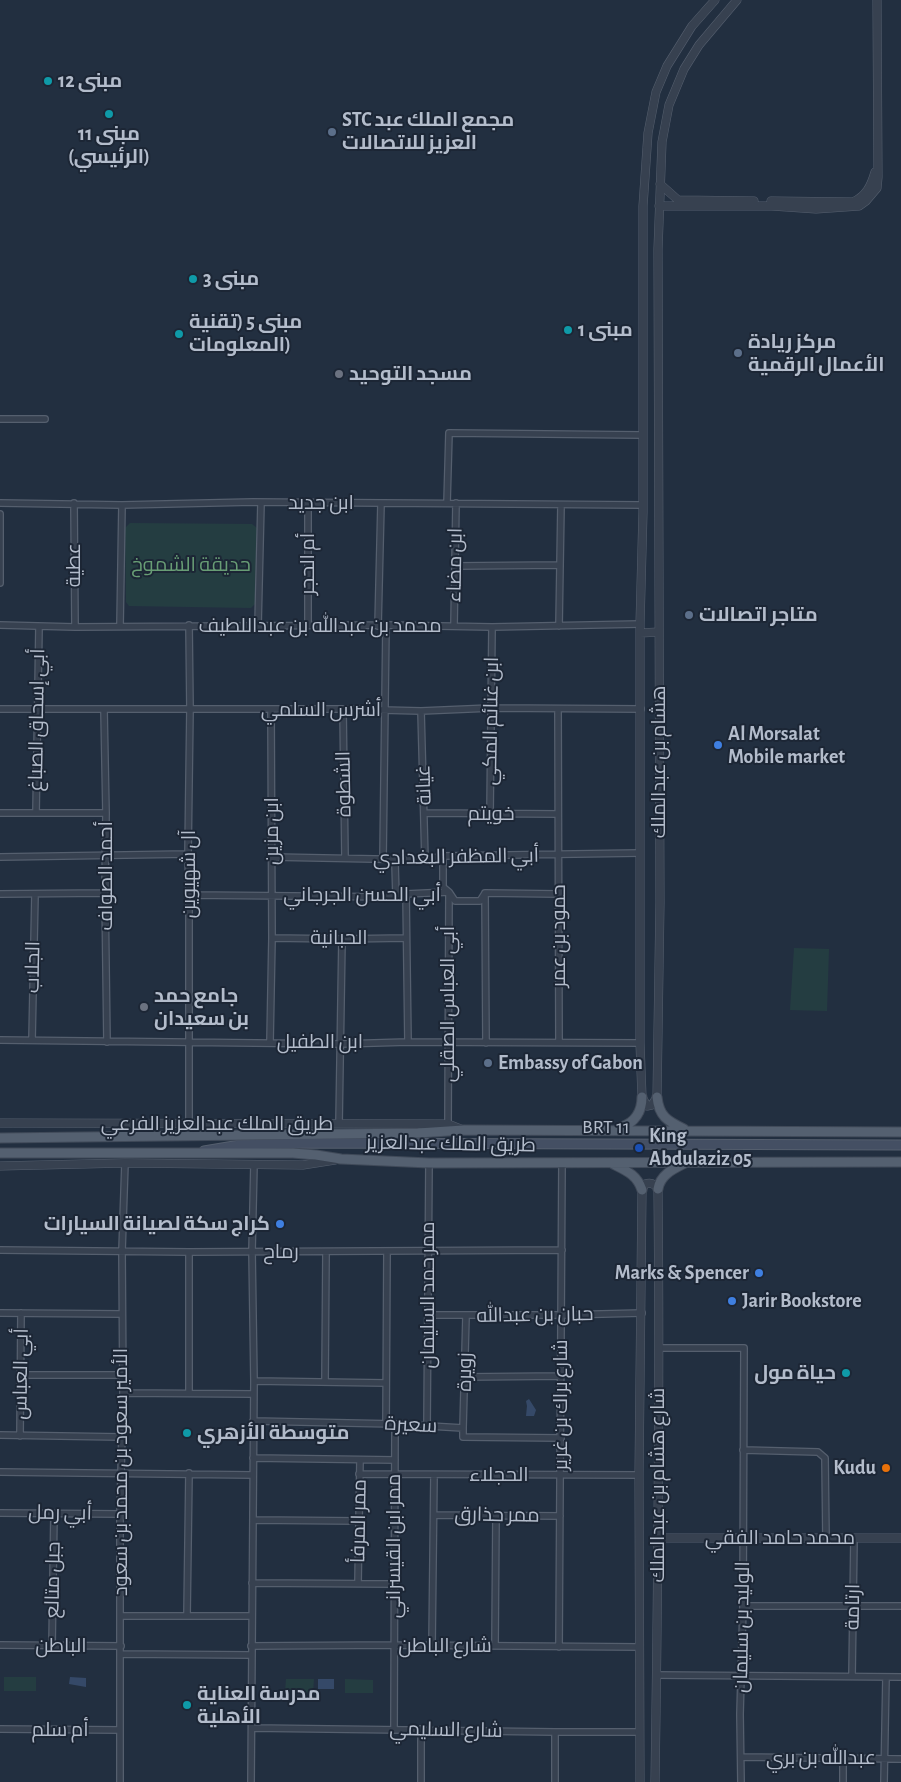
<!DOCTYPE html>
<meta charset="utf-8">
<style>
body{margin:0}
canvas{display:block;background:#222f40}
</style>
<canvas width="901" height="1782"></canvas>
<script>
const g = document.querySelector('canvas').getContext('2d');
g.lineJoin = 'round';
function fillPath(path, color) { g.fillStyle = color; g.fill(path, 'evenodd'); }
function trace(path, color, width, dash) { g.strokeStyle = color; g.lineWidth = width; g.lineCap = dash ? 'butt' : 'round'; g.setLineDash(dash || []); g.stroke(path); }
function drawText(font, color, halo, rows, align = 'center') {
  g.font = font + ' "Alegreya Sans",Cairo,sans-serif'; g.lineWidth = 4; g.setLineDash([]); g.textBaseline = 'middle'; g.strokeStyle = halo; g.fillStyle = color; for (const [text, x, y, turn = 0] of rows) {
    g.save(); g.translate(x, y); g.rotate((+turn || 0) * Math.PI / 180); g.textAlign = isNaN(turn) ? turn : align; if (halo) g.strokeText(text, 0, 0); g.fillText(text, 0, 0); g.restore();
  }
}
fillPath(new Path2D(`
 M130,523l122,1 5,4 -2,76 -4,4 -122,-2 -3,-4 -1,-74z
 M794,948l35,1 -2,62 -37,-1z
 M4,1677h32v14h-32z
 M286,1679h28l-1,14 -28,-1z
 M345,1679l28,1v13h-28z`), '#243d41');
fillPath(new Path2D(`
 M529,1399l7,11 -2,6h-8l1,-10 -1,-5z
 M70,1677l16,1v9l-17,-3z
 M318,1679h16v10h-16z`), '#354968');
const minor = new Path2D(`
 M0,419h45
 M0,503l122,2 131,-3 389,3
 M74,503l1,124
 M308,503v122
 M447,503l2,-70 193,2
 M0,514v69
 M456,566l104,-1
 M0,625l75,2 311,-2 106,2 148,-3
 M189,625l1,84 -2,145 1,41v228
 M258,625l3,-122
 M386,625l-3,233 12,5 1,34
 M120,626l2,-121
 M378,626l3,-122
 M454,626l2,-123
 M559,626l2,-121
 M0,709h343l78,2 70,-3 150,1
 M343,709l2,149
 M558,709l1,333
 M104,710l2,103 -1,80 2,149
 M421,711l4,149
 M0,813h106
 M36,813l3,-186
 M425,813l133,1
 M490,814l2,-187
 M443,856v31l6,5 -1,232
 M0,857l188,-3
 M272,857l153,3 18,-4 197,-3
 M485,893l1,150
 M0,894l105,-1
 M406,894l2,148
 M189,895l207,2 10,-3 43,-2 6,9h25l5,-8 73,1
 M272,938l70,1 64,-1
 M0,1040l340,4 68,-2 232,1
 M32,1040l3,-146
 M270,1042l2,-104 -1,-228
 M339,1124l3,-185
 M0,1250l189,2 373,-2
 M0,1313l122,1
 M428,1315h134l80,-2
 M659,1348h85l-1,258 -3,108 1,68
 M21,1375h101
 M464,1377l97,-1
 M254,1381l132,2
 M325,1382l1,-130
 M123,1393l130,1
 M189,1393v-141
 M253,1421l142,3 68,4v9l98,1
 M386,1424l1,-172
 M427,1426l2,-263
 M463,1428l3,-112
 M0,1435l121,2
 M20,1436l1,-123
 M743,1450l75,2 7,6 1,81
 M253,1458l142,2
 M0,1472l253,3
 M359,1474l280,1
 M0,1513l120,1
 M434,1515l126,1
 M253,1520l106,1
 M252,1583l142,1
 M358,1583l2,-123
 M743,1606h158
 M187,1615l2,-142
 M120,1616h131
 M0,1645l121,1
 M432,1645l2,-170
 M52,1646l2,-132
 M251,1646l143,-1 245,2
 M495,1646l1,-131
 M559,1647l3,-484
 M121,1654l130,1
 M656,1675l245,2
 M852,1676l2,-138
 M252,1728l303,4h85
 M0,1729l120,1
 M394,1729l1,-305
 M741,1757l160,2
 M120,1782v-268l3,-121 -1,-142 3,-88
 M251,1782l3,-401 -2,-130 2,-87
 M421,1782v-53
 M555,1782v-50
 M843,1782v-24
 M884,1782l2,-105`);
const tertiary = new Path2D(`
 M715,0l-23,26 -25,40 -11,26 -8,41 -5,73v306l-3,112v419l2,54 5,9 5,-1 5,-8 3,-195 -2,-653 4,-107 7,-37 15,-36 15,-24 38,-45
 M660,184l18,16 76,1
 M771,201l82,1c13,-6 18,-16 22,-30
 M659,206h113l44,3 43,-3 7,-5 11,-13 1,-11 -1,-177
 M640,633l19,-1
 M0,1123l448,1 15,6
 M0,1166l125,-3 178,2 32,-5
 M658,1538h243
 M640,1782l-1,-307 3,-285 3,-6c6,-2 10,0 13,5 2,198 0,395 -3,593`);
const secondary = new Path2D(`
 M204,1151l36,-6 71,-2 590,2`);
const primary = new Path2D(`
 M657,1097c2,19 10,24 27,32
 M621,1127c14,-4 21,-16 21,-30
 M0,1138l418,-5 45,-3 438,2
 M0,1153h293l23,2 25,4 88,4 472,-1
 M613,1164c14,7 24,11 29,26
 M658,1189c2,-14 15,-20 27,-26`);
trace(minor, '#555f6e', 8);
trace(tertiary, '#555f6e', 9);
trace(secondary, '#555f6e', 11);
trace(primary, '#404a59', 11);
trace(minor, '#374150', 5.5);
trace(tertiary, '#374150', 8);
trace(secondary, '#444f63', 9);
trace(primary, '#546070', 9);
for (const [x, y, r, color] of [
 [48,81,5,"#0f9aa8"],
 [109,114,5,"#0f9aa8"],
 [332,132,5,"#5c6f8a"],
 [193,279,5,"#0f9aa8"],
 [568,330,5,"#0f9aa8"],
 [179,334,5,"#0f9aa8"],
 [738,353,5,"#5c6f8a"],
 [339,374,5,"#6b7280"],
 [689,615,5,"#5c6f8a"],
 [718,745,5,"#3f7fe0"],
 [144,1007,5,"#6b7280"],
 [488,1063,5,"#5c6f8a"],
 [639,1148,5,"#1a4fb4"],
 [280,1224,5,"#3f7fe0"],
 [759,1273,5,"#3f7fe0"],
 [732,1301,5,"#3f7fe0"],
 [846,1373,5,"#0f9aa8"],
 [187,1433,5,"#0f9aa8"],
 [886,1468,5,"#e8710a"],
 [187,1705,5,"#0f9aa8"]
]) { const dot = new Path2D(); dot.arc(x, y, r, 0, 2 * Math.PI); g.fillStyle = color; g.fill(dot); trace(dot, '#1c2635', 2); }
drawText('bold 20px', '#b3bccb', '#1c2635', [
 ["مبنى 12",58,81],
 ["STC مجمع الملك عبد",342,120],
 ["العزيز للاتصالات",342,143],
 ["مبنى 11",109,134,"center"],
 ["(الرئيسي)",109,157,"center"],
 ["مبنى 3",203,279],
 ["مبنى 5 (تقنية",189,322],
 ["المعلومات)",189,345],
 ["مبنى 1",578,330],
 ["مركز ريادة",748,342],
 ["الأعمال الرقمية",748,365],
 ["مسجد التوحيد",349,374],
 ["متاجر اتصالات",699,615],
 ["Al Morsalat",728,734],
 ["Mobile market",728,757],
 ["جامع حمد",154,996],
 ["بن سعيدان",154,1019],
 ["Embassy of Gabon",498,1063],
 ["King",649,1136],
 ["Abdulaziz 05",649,1159],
 ["كراج سكة لصيانة السيارات",270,1224,"right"],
 ["Marks & Spencer",749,1273,"right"],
 ["Jarir Bookstore",742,1301],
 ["حياة مول",836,1373,"right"],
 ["متوسطة الأزهري",197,1433],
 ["Kudu",876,1468,"right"],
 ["مدرسة العناية",197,1694],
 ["الأهلية",197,1717]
], 'left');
drawText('20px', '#b3bccb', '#1c2635', [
 ["ابن جديد",321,503],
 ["أم الحجر",308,564,-90],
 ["عطية",74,565,-90],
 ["ابن مضاء",455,565,-89],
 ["محمد بن عبدالله بن عبداللطيف",320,626],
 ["أشرس السلمي",321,710],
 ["أبي إسحاق الصباغ",37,720,-89],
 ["ابن غنائم المكي",491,721,-89],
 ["هشام بن عبدالملك",659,762,-90],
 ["الشطوة",344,784,-91],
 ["غيانة",424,785,-92],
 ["خويتم",491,814],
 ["ابن مزين",272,831,-90],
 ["أبي المظفر البغدادي",456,857,-1],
 ["آل شهيوين",189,874,-90],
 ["أحمد الصواف",106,876,-90],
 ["أبي الحسن الجرجاني",362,895],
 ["حمود بن عمر",559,936,-90],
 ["الحبانية",339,938],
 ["الجلاب",33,967,-89],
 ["أبي العباس الصقلي",448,1004,-90],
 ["ابن الطفيل",320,1042],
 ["طريق الملك عبدالعزيز الفرعي",217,1124],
 ["BRT 11",606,1127],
 ["طريق الملك عبدالعزيز",451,1144,1],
 ["رماح",281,1252],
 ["ممر حمد السليمان",428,1295,-90],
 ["حبان بن عبدالله",535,1315,-1],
 ["زويرة",465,1372,-89],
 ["أبي العباس",21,1374,-89],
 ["شارع براك بن غرير",561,1405,-90],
 ["سعيرة",411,1425,3],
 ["الأمير سعود بن محمد بن سعود",121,1472,-90],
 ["الحجلاء",499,1475],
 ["شارع هشام بن عبدالملك",658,1485,-90],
 ["أبي رمل",60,1513,1],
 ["ممر حذارق",497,1515,1],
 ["ممر المرفأ",359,1521,-89],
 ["محمد حامد الفقي",780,1538],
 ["ممر ابن القيسراني",394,1546,-90],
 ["جبل متالع",53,1580,-89],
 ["ارتامة",853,1607,-89],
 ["الوليد بن سليمان",742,1627,-89],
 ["الباطن",61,1646],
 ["شارع الباطن",445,1646],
 ["أم سلم",60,1730],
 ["شارع السليمي",446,1730,1],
 ["عبدالله بن بري",821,1758]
]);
drawText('20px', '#689d75', '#1c2635', [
 ["حديقة الشموخ",191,565]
]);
</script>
